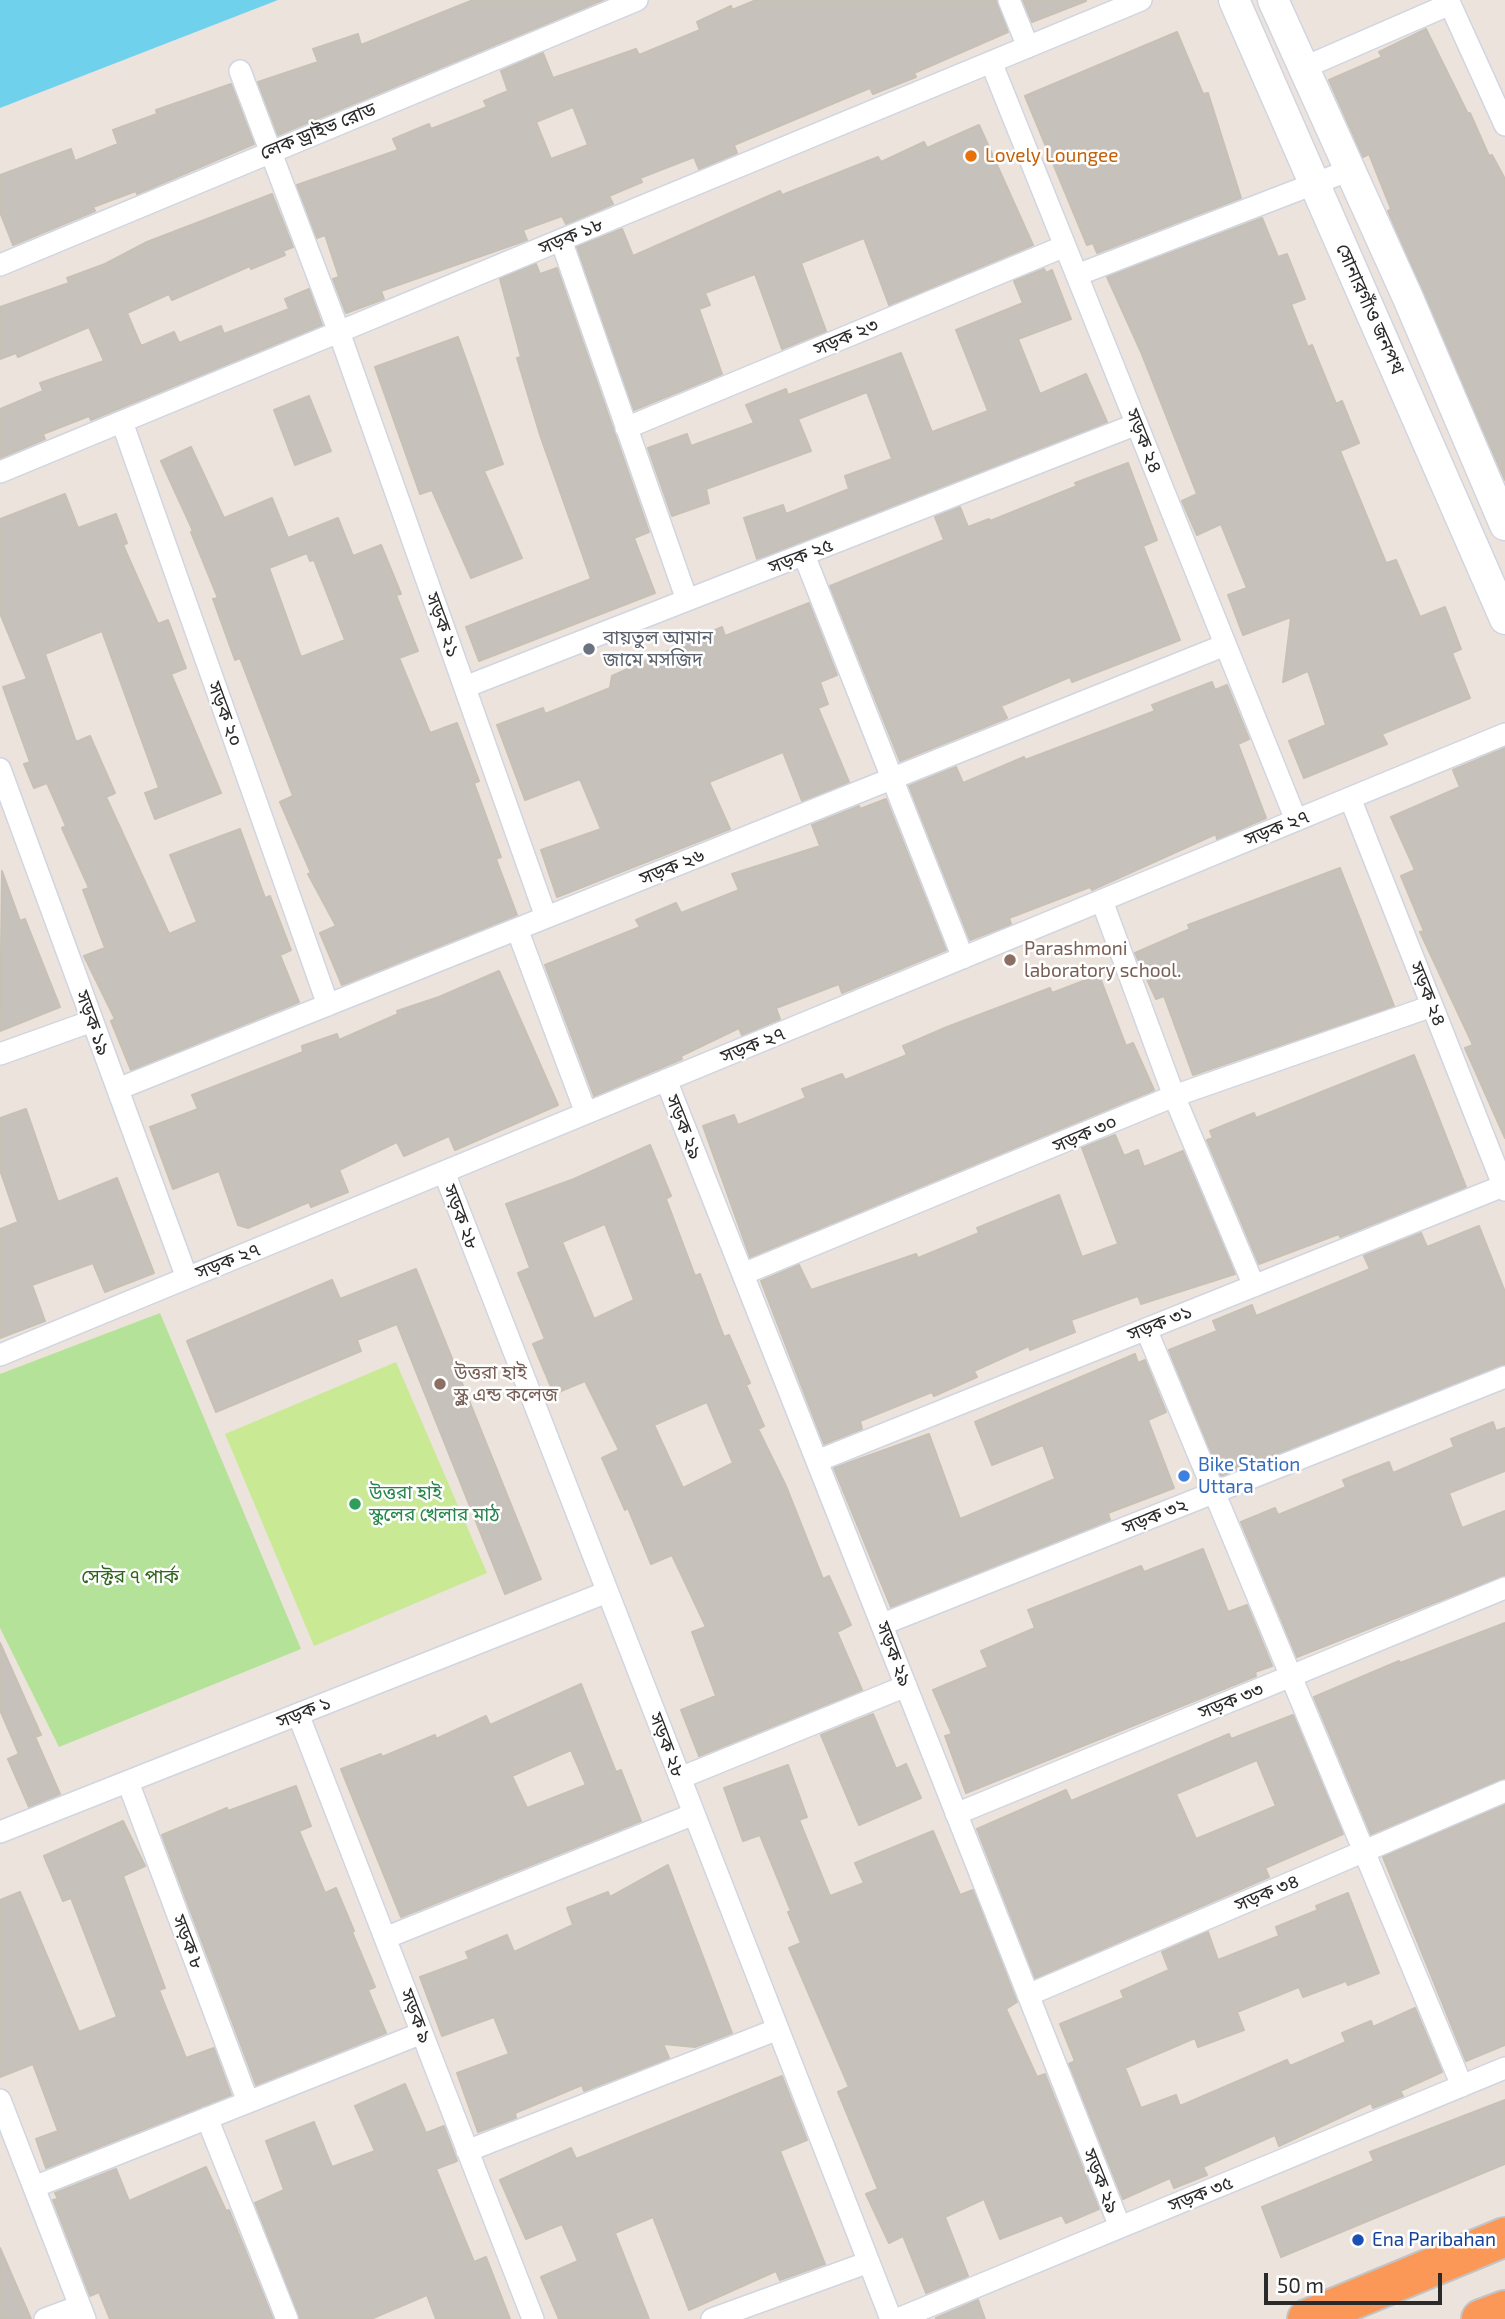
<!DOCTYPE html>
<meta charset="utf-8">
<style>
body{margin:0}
#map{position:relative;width:1505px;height:2319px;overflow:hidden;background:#ece4dc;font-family:"Exo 2",sans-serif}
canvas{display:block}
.scale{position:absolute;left:1264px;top:2273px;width:178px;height:32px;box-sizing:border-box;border:4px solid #2a2a2a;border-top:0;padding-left:9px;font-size:21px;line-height:24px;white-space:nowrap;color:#2a2a2a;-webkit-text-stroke:5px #fff;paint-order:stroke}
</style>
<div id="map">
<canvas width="1505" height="2319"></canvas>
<div class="scale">50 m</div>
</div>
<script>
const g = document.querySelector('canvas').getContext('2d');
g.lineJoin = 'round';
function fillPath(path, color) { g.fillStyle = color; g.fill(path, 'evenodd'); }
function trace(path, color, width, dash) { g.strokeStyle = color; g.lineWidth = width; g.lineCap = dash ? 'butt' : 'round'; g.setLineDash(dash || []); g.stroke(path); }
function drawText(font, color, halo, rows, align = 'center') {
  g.font = font + ' "Exo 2","Noto Sans Bengali",sans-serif'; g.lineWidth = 5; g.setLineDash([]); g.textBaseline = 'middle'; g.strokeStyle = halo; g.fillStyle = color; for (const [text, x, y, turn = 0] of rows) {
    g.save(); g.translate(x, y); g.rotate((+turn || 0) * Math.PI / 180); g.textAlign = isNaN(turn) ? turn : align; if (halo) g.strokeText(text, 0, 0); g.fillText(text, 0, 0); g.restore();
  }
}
fillPath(new Path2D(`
 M160,1313l141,336 -242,98 -59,-119v-254z`), '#b5e299');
fillPath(new Path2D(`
 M396,1362l91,211 -173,73 -89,-212z`), '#c9e995');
fillPath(new Path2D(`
 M0,0h278l-278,108z`), '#70d1ec');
const building = new Path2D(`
 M473,0h130l-325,135 -20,-53 60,-20 -5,-13 45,-15 3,11z
 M756,0h240l12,32 -94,41 2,4 -43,17 -3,-6 -136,57 3,8 -38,16 -5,-12 -54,21 2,4 -33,14 4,8 -47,20 -4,-8 -39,14 4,10 -146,51 3,8 -38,14 -13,-34 6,-2 -14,-42 -8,3 -20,-53 101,-35 -5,-11 36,-15 2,5 56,-22 -3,-6 24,-10 -7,-20 42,-18 10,25 83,-29 3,6 61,-25 -3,-8 34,-16 1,4zM573,107l15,38 -37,14 -15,-37z
 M1023,0h63v1l-54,21z
 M1426,29l42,85 2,-1 19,43 3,-1 13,24v301l-117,-269 3,-2 -22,-55 -6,3 -34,-77 53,-23 -3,-5z
 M1177,32l26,62 5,-1 33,105 -144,55 -4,-10 -6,2 -62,-149z
 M231,84l23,60 -117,50 -1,-3 -43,16 2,4 -82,34 -13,-33v-37l71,-26 4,12 43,-17 -5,-14 44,-16 -1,-4z
 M979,125l54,120 -144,60 -25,-67 -63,25 25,68 -44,18 -27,-75 -50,19 5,12 -11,4 23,65 -88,36 -57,-163 45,-18 11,27 147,-65 2,4 96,-38 3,5 43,-20 3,6z
 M272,194l21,53 -10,4 2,4 -34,14 -1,-3 -78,34 -3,-6 -42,19 14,33 33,-14 5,11 42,-17 3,8 65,-25 -4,-10 24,-10 13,36 -231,95 -2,-4 -46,18 2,5 -45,19v-49l43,-18 -3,-8 64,-22 -15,-34 -71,30 -2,-4 -16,6v-52l69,-24 -2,-5 38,-14 42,-22z
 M1262,218l16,39 9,-3 18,45 -14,5 17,43 4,-2 24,59 6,-3 17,42 -19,8 46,112 10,-3 24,57 25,-10 16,42 -9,4 18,45 -88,36 5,10 -83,34 -15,-37 37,-16 -18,-54 -25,11 8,-65 -48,18 -15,-40 19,-7 -26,-64 -24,11 -15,-34 15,-7 -56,-142 -34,-75z
 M536,264l4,10 17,-6 92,264 -15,6 21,55 -176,68 -13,-34 125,-48 -51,-144 -23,-77 4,-1 -21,-78z
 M1044,269l2,4 6,-3 19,49 -53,20 22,55 46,-20 21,48 -350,137 -13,-41 39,-13 3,9 63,-25 -4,-13 47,-17 -25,-67 -69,27 13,32 -105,38 3,14 -37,13 -24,-68 39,-14 4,12 63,-23 -8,-18 40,-16 2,6 113,-42 31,79 56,-21 -32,-81 67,-27 -9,-22z
 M458,337l45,127 -19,7 38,87 -51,20 -39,-88 -12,4 -45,-127z
 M309,396l22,55 -36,14 -21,-55z
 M191,447l33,71 48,-20 16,40 50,-20 15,38 28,-11 20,49 -5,1 22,56 -19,7 31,75 27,-10 22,58 -5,2 27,74 -5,2 21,56 -175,70 -22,-52 16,-7 -28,-52 3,-1 -31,-71 13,-6 -53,-138 -5,2 -22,-61 5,-1 -27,-66 2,-1 -32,-70zM307,553l3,8 4,-1 31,80 -44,17 -32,-89z
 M1128,463l29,77 -14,6 37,94 -108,42 -2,-5 -69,29 6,12 -107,43 -70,-175 114,-46 -9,-23 25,-10 8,20 21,-8 1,2 87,-35 -2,-3z
 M65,494l13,34 38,-14 11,29 -4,2 35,79 10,-4 18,48 -15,6 50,119 -66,26 -10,-26 14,-5 -57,-157 -57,23 31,88 14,-6 25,57 -9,4 63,137 28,-12 -27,-67 70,-26 25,69 5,-2 21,54 -11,5 19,47 -168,68 -20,-49 4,-2 -31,-63 21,-8 -22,-58 6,-2 -27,-60 4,-2 -19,-43 -13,5 -10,-24 6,-2 -27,-75 24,-8 -27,-66v-94z
 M809,603l28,72 -17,7 8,22 -10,4 31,74 -47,19 -19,-49 -74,30 21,47 -173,68 -16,-47 60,-21 -21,-50 -55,21 -28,-75 46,-17 2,6 65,-26 2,-12 110,-49 3,9z
 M1212,682l3,8 12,-5 22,54 -11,5 28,74 -49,21 -1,-5 -124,56 -2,-3 -81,31 2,6 -41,16 -61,-154 47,-19 7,16 61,-26 1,3 130,-49 -3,-6z
 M1505,748v390l-40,-90 8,-3 -53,-113 4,-1 -23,-55 14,-6 -24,-53 69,-30 -7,-17z
 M886,799l60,151 -104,43 -3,-9 -63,24 4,11 -38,16 -3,-7 -58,28 1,3 -88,37 -49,-131 95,-38 -4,-7 40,-17 5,10 58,-23 -7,-16 88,-28 -8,-21 47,-19 1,3z
 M1340,868l54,138 -201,69 -29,-79 -8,3 -21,-46 55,-24 -2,-4z
 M2,871l18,50 5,-2 35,88 -60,24z
 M499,971l59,134 -103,45 -6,-14 -45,20 -7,-14 -58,28 9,22 -37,15 -2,-5 -61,26 -10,-3 -19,-54 -46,18 -23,-62 48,-18 -6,-14 111,-43 -1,-6 35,-12 2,6 59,-26 -1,-3 42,-14z
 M1099,975l27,71 7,-3 21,47 -404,167 -47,-131 31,-11 4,10 68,-27 -4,-9 40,-15 3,6 62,-25 -4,-9 44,-19 103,-39 2,5z
 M1414,1055l52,132 -126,50 -1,-3 -80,30 -52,-124 6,-2 -3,-7 44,-18 2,5z
 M26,1109l32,93 59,-24 37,95 -49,19 -12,-29 -61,22 13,36 -45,17v-109l18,-7 -18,-52v-52z
 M1115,1135l9,21 14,-6 6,17 39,-16 52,123 -94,30 -3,-8 -67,24 4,12 -45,18 -1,-4 -55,25 3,6 -43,19 -2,-4 -72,29 2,8 -38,15 -63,-163 38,-16 12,25 105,-36 2,4 61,-25 -2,-5 82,-33 23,62 36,-13 -36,-96z
 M650,1145l21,51 -5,3 29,77 5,-2 24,63 5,-2 21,48 -4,2 18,41 -6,3 28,57 37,93 6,-3 22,49 -14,7 25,58 -163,66 -18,-46 35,-14 -24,-64 14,-5 -34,-72 -21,9 -23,-56 -3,2 -23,-52 17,-8 -34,-69 -31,13 -21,-50 12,-5 -27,-66 12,-5 -24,-64 68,-25zM605,1224l29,76 -40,19 -32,-77zM707,1402l26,61 -50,25 -29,-63z
 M1479,1226l26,66v72l-284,112 -52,-126 48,-19 -4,-10 39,-16 4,11 114,-47 -6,-13 57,-23 6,14z
 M416,1269l125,310 -36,15 -108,-270 -40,16 4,11 -145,61 -29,-71 145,-61 8,19z
 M1135,1354l3,9 7,-3 21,52 -18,8 26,68 -66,25 2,7 -219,87 -57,-139 95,-34 31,85 95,-40 -12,-34 -51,20 -17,-43z
 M1493,1422l3,9 9,-3v43l-56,22 13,35 43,-17v64l-208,82 -56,-135 34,-14 3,7 68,-28 -3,-7 46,-18 4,11 61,-26 -3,-8z
 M1203,1549l25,63 19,-7 25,61 -17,6 1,4 -290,117 -21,-57 7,-2 -19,-44 55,-23 -7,-16 54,-23 -7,-18 113,-44 3,6z
 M1505,1623v155l-134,56 -57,-137 85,-36 1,2z
 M0,1643l41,92 -6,2 25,57 -31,13 -21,-48 11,-5 -19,-44z
 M581,1684l35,88 5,-2 20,51 -240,96 -60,-148 40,-15 1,3 53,-22 1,4 50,-23 4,9zM571,1750l15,35 -59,23 -15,-32z
 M873,1714l23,55 10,-5 15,34 -62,27 -38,-90z
 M1293,1715l50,119 -78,34 4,9 -234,101 -58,-149 89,-39 5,11 158,-67 2,5zM1257,1760l19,46 -80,33 -20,-45z
 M788,1765l19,52 -8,3 31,76 34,-13 -9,-20 78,-32 27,64 13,-5 44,112 -11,7 31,68 8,-3 54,135 -33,14 -4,-8 -62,24 -16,-40 -39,18 23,59 -42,17 -23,-57 -14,7 -23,-49 12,-5 -40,-97 11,-5 -60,-139 12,-5 -13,-31 3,-1 -31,-76 -17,6 -19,-53z
 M296,1786l15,40 -12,5 26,62 11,-5 18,43 -2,1 23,55 -7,3 18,43 -130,52 -94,-250 65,-27 1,3z
 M1505,1805v240l-39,16 -83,-204z
 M123,1821l22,45 -22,10 42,112 -6,2 27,68 28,-10 17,47 -185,73 -10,-29 22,-8 -25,-67 -33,13v-177l20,-8 59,140 38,-15 -46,-119 -8,3 -19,-45z
 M668,1865l64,168 -37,14 -32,-3 6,14 -85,33 -2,-6 -67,28 1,5 -38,14 -21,-59 52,-19 -15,-37 -52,19 -22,-59 49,-18 -3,-7 41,-17 7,17 59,-27 -6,-17 41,-16 2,5z
 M1348,1893l31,80 -31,12 -2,-4 -43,16 -4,-10 -62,25 7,18 -46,17 -3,-9 -70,30 16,40 35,-13 4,11 107,-46 3,6 56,-24 -4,-9 29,-12 2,6 42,-19 27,64 -42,19 3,5 -30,12 -2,-5 -92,43 -4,-11 -72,32 4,8 -33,13 -4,-10 -47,21 -54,-135 6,-3 -15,-37 64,-26 -3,-7 48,-21 -7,-18 46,-20 10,28 61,-24 -3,-9 42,-17 -2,-4z
 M782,2076l25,64 -27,11 45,113 -45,16 -4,-9 -87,39 -36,-93 -38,16 34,86h-90l-18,-42 37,-16 -16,-37 -36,15 -26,-59 71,-32 5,11z
 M405,2084l21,49 18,-7 13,35 -21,8 38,93 12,-5 24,62h-74l-9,-24 -56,24h-71l-45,-116 29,-13 -18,-49 48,-19 18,45 43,-16 -20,-45z
 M1505,2100v64l-224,93 -19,-50 112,-46 -4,-9z
 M206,2167l20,44 3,-1 44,109h-163l-11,-27 -9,4 -37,-96 5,-1 -3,-6 61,-24 13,32z
 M0,2248l31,71h-31z
 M978,2300l7,19h-49v-1z`);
fillPath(building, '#c7c1bb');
trace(building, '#c7c0b5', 2);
const street = new Path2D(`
 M1009,0l19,47
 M991,62l305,758
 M1303,68l147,-64 55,121
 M240,71l99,261 207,585
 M561,240l126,360
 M0,265l637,-265
 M1077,275l273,-105
 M122,422l206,583
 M626,428l439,-182
 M0,472l1141,-472
 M804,555l159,403
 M465,687l672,-263
 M0,769l187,509
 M1350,798l155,392
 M1102,901l72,195 80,190
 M517,929l69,184
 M0,1054l92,-33
 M666,1080l454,1147
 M118,1089l1107,-444
 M444,1172l447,1147
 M743,1274l431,-178 258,-90
 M1146,1329l316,757
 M0,1355l1505,-621
 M817,1461l686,-275
 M883,1624l622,-247
 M298,1714l235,605
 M680,1778l226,-92
 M128,1782l120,320
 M956,1814l549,-226
 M0,1832l607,-240
 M385,1938l309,-124
 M1028,1995l477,-204
 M0,2100l85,219
 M207,2118l80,201
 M467,2151l311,-122
 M34,2187l388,-154
 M45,2319l35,-13
 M712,2319l157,-57
 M898,2319l607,-251`);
const secondary = new Path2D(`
 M1234,0l271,619
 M1273,0l135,298 97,227`);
const highway = new Path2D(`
 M1307,2319l198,-82
 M1481,2319l24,-9`);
trace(street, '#d1d5e2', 24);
trace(secondary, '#d1d5e2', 33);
trace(highway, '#c3c3c3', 42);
trace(street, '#fff', 21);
trace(secondary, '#fff', 30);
trace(highway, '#fb9757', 38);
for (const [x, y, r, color] of [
 [971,156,7,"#e8710a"],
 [589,649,7,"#6b7280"],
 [1010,960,7,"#8d6e63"],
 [440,1384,7,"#8d6e63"],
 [1184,1476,7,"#3f7fe0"],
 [355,1504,7,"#2e9e5b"],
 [1358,2240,7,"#1a4fb4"]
]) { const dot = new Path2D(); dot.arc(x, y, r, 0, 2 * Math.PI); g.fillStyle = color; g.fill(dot); trace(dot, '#fff', 2.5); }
drawText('19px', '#2a2a2a', '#fff', [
 ["লেক ড্রাইভ রোড",318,131,-22],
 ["সড়ক ১৮",571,236,-23],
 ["সোনারগাঁও জনপথ",1370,309,66],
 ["সড়ক ২৩",846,337,-23],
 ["সড়ক ২৪",1144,441,68],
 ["সড়ক ২৫",801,556,-21],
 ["সড়ক ২১",443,625,70],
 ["সড়ক ২০",225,714,70],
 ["সড়ক ২৭",1277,828,-22],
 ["সড়ক ২৬",672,867,-22],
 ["সড়ক ২৪",1428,994,68],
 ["সড়ক ১৯",93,1023,70],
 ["সড়ক ২৭",753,1045,-22],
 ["সড়ক ২৯",684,1127,68],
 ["সড়ক ৩০",1085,1134,-23],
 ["সড়ক ২৮",461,1217,69],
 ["সড়ক ২৭",228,1261,-22],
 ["সড়ক ৩১",1160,1323,-22],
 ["সড়ক ৩২",1155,1516,-22],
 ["সড়ক ২৯",894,1654,69],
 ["সড়ক ৩৩",1231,1701,-22],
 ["সড়ক ১",304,1712,-22],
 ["সড়ক ২৮",667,1745,69],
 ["সড়ক ৩৪",1267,1893,-23],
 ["সড়ক ৮",188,1942,69],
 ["সড়ক ৯",416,2016,69],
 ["সড়ক ২৯",1101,2181,68],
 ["সড়ক ৩৫",1201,2194,-22]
]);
drawText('19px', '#c56008', '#fff', [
 ["Lovely Loungee",985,156]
], 'left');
drawText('19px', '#5b616d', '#fff', [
 ["বায়তুল আমান",603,638],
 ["জামে মসজিদ",603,660]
], 'left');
drawText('19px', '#785e54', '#fff', [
 ["Parashmoni",1024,949],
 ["laboratory school.",1024,971],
 ["উত্তরা হাই",454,1373],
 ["স্কুল এন্ড কলেজ",454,1395]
], 'left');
drawText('19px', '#366cbe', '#fff', [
 ["Bike Station",1198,1465],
 ["Uttara",1198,1487]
], 'left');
drawText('19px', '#27864d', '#fff', [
 ["উত্তরা হাই",369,1493],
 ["স্কুলের খেলার মাঠ",369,1515]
], 'left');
drawText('19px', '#2e651b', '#fff', [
 ["সেক্টর ৭ পার্ক",130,1577]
]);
drawText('19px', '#164399', '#fff', [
 ["Ena Paribahan",1372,2240]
], 'left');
</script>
